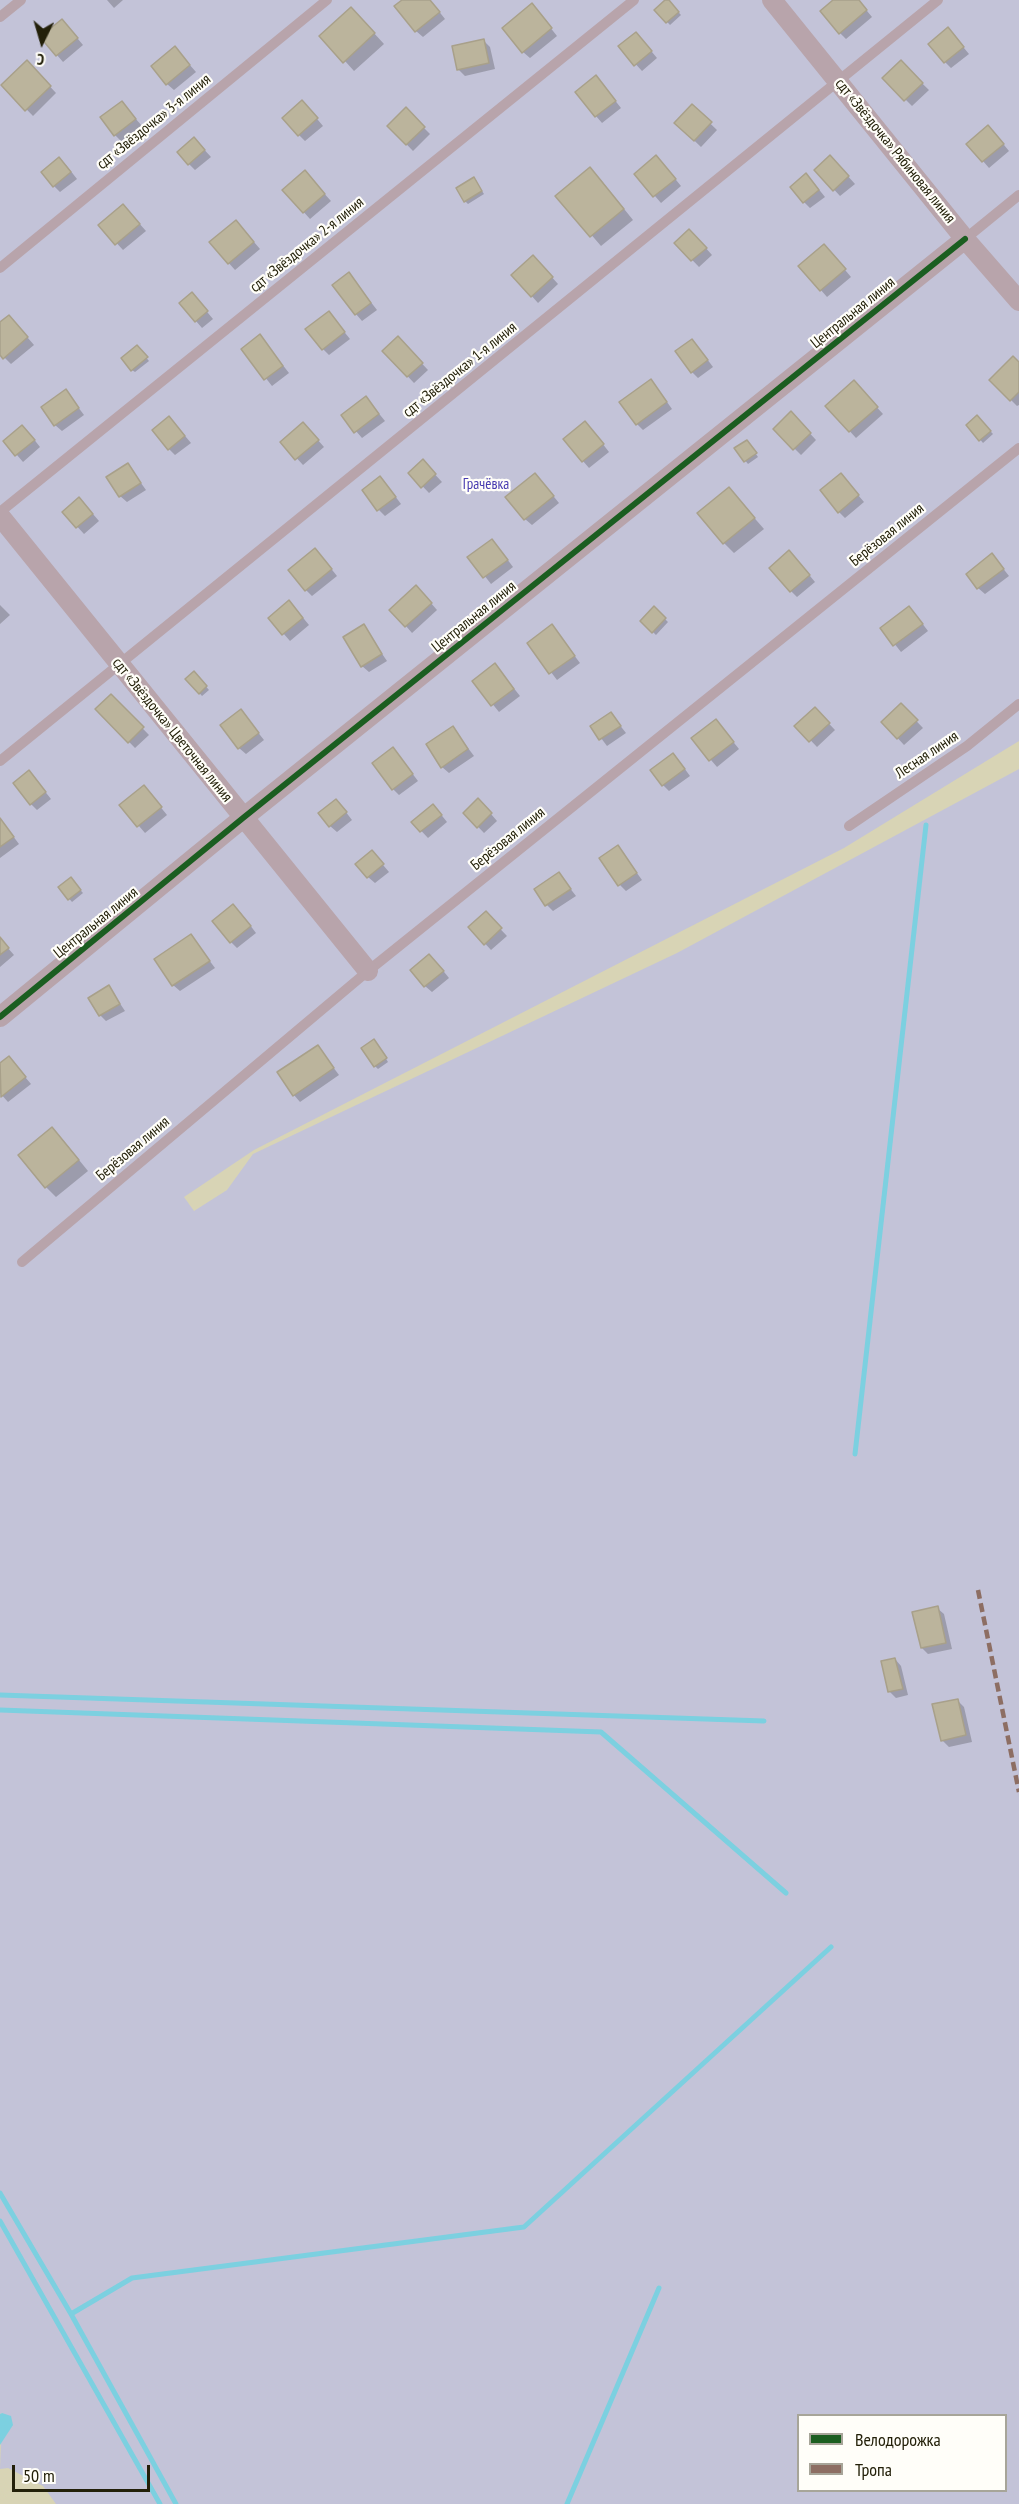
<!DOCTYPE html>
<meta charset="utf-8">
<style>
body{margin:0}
#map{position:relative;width:1019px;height:2504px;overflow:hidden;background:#d8d4b5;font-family:"PT Sans Narrow",sans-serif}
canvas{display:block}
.legend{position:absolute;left:797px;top:2414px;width:210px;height:78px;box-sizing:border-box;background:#fffef9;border:2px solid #a7a599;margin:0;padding:8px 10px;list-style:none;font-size:18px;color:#232009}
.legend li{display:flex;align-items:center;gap:12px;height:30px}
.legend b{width:30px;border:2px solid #a7a599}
.north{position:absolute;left:12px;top:12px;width:60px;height:60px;-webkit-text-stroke:4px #fffef9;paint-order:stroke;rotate:185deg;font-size:16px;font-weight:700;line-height:24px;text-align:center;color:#232009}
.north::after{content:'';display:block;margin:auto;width:21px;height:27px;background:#232009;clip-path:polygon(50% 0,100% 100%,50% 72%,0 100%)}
.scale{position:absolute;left:12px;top:2465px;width:138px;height:27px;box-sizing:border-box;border:3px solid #232009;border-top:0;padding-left:8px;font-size:18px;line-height:21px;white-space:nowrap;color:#232009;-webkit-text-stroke:4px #fffef9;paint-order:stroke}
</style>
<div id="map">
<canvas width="1019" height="2504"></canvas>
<ul class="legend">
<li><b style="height:8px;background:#1b5e20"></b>Велодорожка</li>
<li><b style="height:8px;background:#8d6e63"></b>Тропа</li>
</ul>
<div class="north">С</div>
<div class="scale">50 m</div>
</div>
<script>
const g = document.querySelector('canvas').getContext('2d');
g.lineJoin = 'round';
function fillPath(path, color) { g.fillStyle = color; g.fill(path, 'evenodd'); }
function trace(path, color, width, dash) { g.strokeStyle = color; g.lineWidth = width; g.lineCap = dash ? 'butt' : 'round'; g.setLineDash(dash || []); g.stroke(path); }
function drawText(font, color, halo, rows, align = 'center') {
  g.font = font + ' "PT Sans Narrow",sans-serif'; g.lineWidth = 4.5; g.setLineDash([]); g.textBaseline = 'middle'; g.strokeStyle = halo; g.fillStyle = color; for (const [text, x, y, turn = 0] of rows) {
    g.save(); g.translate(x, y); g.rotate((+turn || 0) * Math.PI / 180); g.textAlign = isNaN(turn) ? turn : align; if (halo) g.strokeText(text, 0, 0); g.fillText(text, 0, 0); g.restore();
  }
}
fillPath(new Path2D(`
 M0,0h1019v741l-175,107 -590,302 -70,47 10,14 33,-21 26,-36 424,-201 342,-184v1735h-963l-13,-18 -35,-18 -8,1 2,-56 -2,1zM798,2416h208v74h-208z`), '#c3c3d8');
fillPath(new Path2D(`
 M2,2413l9,3 2,9 -13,20v-31z`), '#7cd0e0');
fillPath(new Path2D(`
 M107,0h16l-9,8z
 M404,0h26l15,19 -22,18 -7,-6z
 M667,0l14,15 -11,10 -14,-15z
 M835,0h23l14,17 -26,22 -6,-6z
 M538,12l19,24 -27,22 -7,-6z
 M361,19l23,25 -30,27 -9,-10z
 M68,27l15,18 -20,17 -6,-7z
 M954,36l15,18 -18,14 -6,-6z
 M642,40l15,18 -15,13 -22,-24z
 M484,41l6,6 5,22 -30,7 -7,-7z
 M181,55l15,17 -22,18 -7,-6z
 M27,62l29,31 -23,23 -30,-31z
 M901,63l28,27 -17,16 -27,-27z
 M602,84l19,24 -19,15 -6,-7z
 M122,103l20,23 -21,15 -6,-6z
 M692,106l25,24 -16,17 -25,-24z
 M308,108l15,18 -18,15 -6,-6z
 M406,110l24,24 -17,17 -24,-25z
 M995,134l14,17 -20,17 -6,-7z
 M200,145l11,12 -16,13 -6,-6z
 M663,164l18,22 -20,17 -25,-29z
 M837,164l18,20 -15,12 -24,-26z
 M66,165l11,14 -17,13 -6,-6z
 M311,179l20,22 -21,18 -26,-29z
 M600,179l33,41 -32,26 -43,-50z
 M476,182l8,12 -16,10 -3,-3z
 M813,182l12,15 -15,11 -6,-6z
 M129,212l17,19 -23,19 -23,-25z
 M242,228l18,21 -25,21 -24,-27z
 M696,237l16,18 -13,12 -23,-24z
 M830,252l21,25 -24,20 -27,-31z
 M539,263l19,21 -20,19 -25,-28z
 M349,274l28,36 -15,11 -6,-7z
 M198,301l15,18 -11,9 -6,-7z
 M329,313l21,26 -21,16 -6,-6z
 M15,323l19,22 -23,19 -11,-11v-29z
 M260,336l29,37 -17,13 -29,-37z
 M398,338l30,32 -14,13 -30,-32z
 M137,347l12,14 -14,11 -3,-2z
 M698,347l15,20 -15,11 -6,-6z
 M1019,364v41l-2,1 -26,-26z
 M657,388l15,21 -29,21 -6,-6z
 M860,389l23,25 -27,24 -29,-32z
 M66,391l18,24 -22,16 -7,-6z
 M372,405l13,16 -23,17 -19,-22z
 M791,413l25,27 -15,15 -26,-26z
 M977,417l16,17 -10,9 -15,-18z
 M175,424l16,19 -16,12 -6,-6z
 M309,430l15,17 -21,18 -21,-23z
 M592,430l17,22 -20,16 -6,-7z
 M29,433l11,14 -17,15 -18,-21z
 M749,444l9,13 -10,7 -12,-15z
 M128,465l18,25 -19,12 -7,-6z
 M429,468l13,14 -13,11 -19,-20z
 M541,481l18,22 -27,22 -7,-6z
 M847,482l17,20 -19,16 -6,-6z
 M386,484l15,20 -16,12 -6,-6z
 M729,489l35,40 -30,24 -10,-10z
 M86,506l13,15 -15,13 -20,-22z
 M498,547l15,20 -22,17 -21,-27z
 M321,556l16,20 -25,20 -6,-6z
 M796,559l19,23 -18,15 -6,-6z
 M998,562l11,14 -24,18 -7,-6z
 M423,594l14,16 -25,23 -6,-7z
 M0,605l10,10 -10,9z
 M295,608l14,17 -19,16 -20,-23z
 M654,608l14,14 -12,13 -14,-14z
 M915,614l13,17 -27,21 -19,-24z
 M363,626l24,35 -18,11 -7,-6z
 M552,626l28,37 -23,17 -28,-37z
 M501,672l19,24 -21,16 -25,-31z
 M194,673l15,17 -7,6 -15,-17z
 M111,696l38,39 -14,13 -38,-39z
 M901,705l22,23 -19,17 -21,-23z
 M815,709l20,21 -18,17 -20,-21z
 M241,711l23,29 -18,14 -7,-6z
 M611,714l15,19 -19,13 -15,-20z
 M453,728l21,28 -25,17 -7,-6z
 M722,728l17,21 -22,18 -24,-28z
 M399,756l19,25 -19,14 -6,-6z
 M679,761l11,15 -21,15 -6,-6z
 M35,779l16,20 -14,11 -6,-6z
 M150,794l17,21 -22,18 -24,-28z
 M342,807l10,13 -15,12 -7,-6z
 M485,807l12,14 -13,12 -19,-20z
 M439,812l8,10 -19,16 -15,-16z
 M0,819l19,25 -19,14z
 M618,847l24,33 -16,11 -6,-6z
 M378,859l11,13 -14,11 -7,-6z
 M559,874l17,22 -23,15 -6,-6z
 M73,882l10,11 -11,9 -12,-14z
 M240,912l16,21 -19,15 -6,-6z
 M485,913l22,23 -16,14 -21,-23z
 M191,936l24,32 -35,23 -7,-6z
 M0,939l14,16 -14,12z
 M436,962l13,16 -17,14 -7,-6z
 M109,987l16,24 -19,10 -6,-6z
 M377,1044l11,18 -10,7 -3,-3z
 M318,1047l21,28 -39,27 -6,-7z
 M9,1058l22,26 -23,18 -8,-9v-28z
 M62,1139l26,32 -32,26 -10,-10z
 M937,1608l7,6 8,35 -24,5 -6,-6z
 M895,1659l6,7 7,29 -12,3 -7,-7z
 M957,1700l7,7 8,35 -23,5 -7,-7z`), '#0003');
trace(new Path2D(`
 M855,1454l71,-629
 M0,1695l764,26
 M0,1710l601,22 185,161
 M0,2193l71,121 105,190
 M0,2221l160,283
 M71,2314l61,-36 392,-51 307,-280
 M567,2504l92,-216`), '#7cd0e0', 5);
const building = new Path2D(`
 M402,0h28l10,12 -25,20 -21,-26z
 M665,0h4l10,12 -13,11 -12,-13z
 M833,0h26l8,10 -28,24 -19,-23z
 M532,3l20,25 -30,25 -20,-25z
 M351,7l24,26 -32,30 -24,-27z
 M62,19l16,19 -22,18 -16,-19z
 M948,27l16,20 -20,16 -16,-19z
 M636,32l16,19 -18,15 -16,-20z
 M484,39l5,24 -32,7 -5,-24z
 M175,46l15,19 -24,20 -15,-19z
 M27,60l24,26 -26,25 -24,-26z
 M901,60l22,23 -19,18 -22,-23z
 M596,75l20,26 -21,16 -20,-25z
 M302,100l16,18 -20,18 -16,-18z
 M122,101l14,18 -22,17 -14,-19z
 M692,104l20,18 -18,19 -20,-18z
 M406,107l19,20 -19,18 -19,-19z
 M988,125l16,19 -22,18 -16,-18z
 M194,137l11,13 -17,15 -11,-13z
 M656,155l20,24 -23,18 -19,-23z
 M830,155l19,21 -16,15 -19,-21z
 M59,157l12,15 -18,15 -12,-15z
 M590,167l34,42 -34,28 -35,-41z
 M305,170l20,24 -22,19 -21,-23z
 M806,173l13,17 -16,13 -13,-16z
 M474,177l8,14 -18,11 -8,-14z
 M123,204l17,20 -25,21 -17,-20z
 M236,220l18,22 -26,22 -19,-22z
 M689,229l18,19 -16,13 -17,-18z
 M824,244l22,25 -26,22 -22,-25z
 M533,255l20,22 -22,20 -20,-22z
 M349,272l22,31 -16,12 -23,-30z
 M192,292l16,19 -13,11 -16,-19z
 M329,311l16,21 -23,18 -17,-21z
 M9,315l19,22 -25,22 -3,-4v-33z
 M260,334l23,32 -19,14 -23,-31z
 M398,336l25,27 -16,14 -25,-26z
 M692,339l16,21 -17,13 -16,-22z
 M137,345l11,12 -17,14 -10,-13z
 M1013,356l6,6v30l-9,9 -21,-21z
 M651,379l16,23 -31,23 -17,-23z
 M854,380l24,27 -29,25 -24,-26z
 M66,389l13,19 -25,18 -13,-19z
 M366,396l13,18 -25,19 -13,-18z
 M791,411l20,22 -18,17 -20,-21z
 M977,415l14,16 -12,10 -13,-16z
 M169,416l16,20 -17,14 -16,-20z
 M585,421l19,23 -22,18 -19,-23z
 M303,422l16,18 -24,20 -15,-18z
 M22,425l13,15 -20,16 -12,-15z
 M747,440l10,13 -13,9 -10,-14z
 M423,459l13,15 -15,14 -13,-15z
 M128,463l13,20 -22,14 -13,-20z
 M535,473l19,23 -30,24 -19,-23z
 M841,473l18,22 -21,18 -18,-23z
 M380,476l16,21 -19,14 -15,-21z
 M729,487l26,31 -32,26 -26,-31z
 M79,497l14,17 -17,14 -14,-16z
 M492,539l16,21 -25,18 -16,-21z
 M315,548l17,21 -27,22 -17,-21z
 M789,550l21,25 -20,17 -21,-24z
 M992,553l12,16 -27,20 -11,-15z
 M416,585l16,18 -27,24 -16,-17z
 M289,600l14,18 -21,17 -14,-17z
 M654,606l12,12 -14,15 -12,-12z
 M909,606l14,18 -30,22 -13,-18z
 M364,624l18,30 -21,13 -18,-30z
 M552,624l23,32 -26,18 -22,-31z
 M495,663l19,26 -23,17 -19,-25z
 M194,671l13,15 -8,8 -14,-15z
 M111,694l33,33 -16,16 -33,-34z
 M901,703l17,17 -21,19 -16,-17z
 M815,707l15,16 -21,19 -15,-16z
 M241,709l18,24 -21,16 -18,-24z
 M611,712l10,14 -22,14 -9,-14z
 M716,719l18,23 -25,19 -18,-23z
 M453,726l15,23 -27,19 -15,-24z
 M393,747l20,27 -21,16 -20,-27z
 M673,753l12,16 -23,17 -12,-16z
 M29,770l17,22 -16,13 -17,-22z
 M144,785l18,22 -25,20 -18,-22z
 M478,798l14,15 -15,15 -14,-15z
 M336,799l11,13 -18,15 -11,-14z
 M433,804l9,11 -22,17 -9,-10z
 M0,818l14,19 -14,10z
 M618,845l19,28 -19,13 -19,-28z
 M372,850l12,14 -17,14 -12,-14z
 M559,872l12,17 -26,17 -11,-17z
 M71,877l10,13 -13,10 -10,-13z
 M233,904l18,22 -21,17 -18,-22z
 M486,911l16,17 -18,17 -16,-18z
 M191,934l19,27 -38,25 -18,-27z
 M0,937l9,11 -9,7z
 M429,954l15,17 -20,16 -14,-17z
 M109,985l11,19 -21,12 -11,-18z
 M374,1039l13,19 -13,9 -13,-19z
 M318,1045l16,23 -41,28 -16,-24z
 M9,1056l17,21 -25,20 -1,-34z
 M52,1127l27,33 -34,28 -27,-33z
 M938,1606l8,37 -25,5 -9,-36z
 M895,1658l8,31 -15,3 -7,-31z
 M958,1699l8,36 -25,6 -9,-37z`);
fillPath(building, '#bbb49c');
trace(building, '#a8a08a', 1.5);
trace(new Path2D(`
 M0,17l21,-17
 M965,239l54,-44
 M0,268l327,-268
 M0,512l634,-512
 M0,761l938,-761
 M849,826l118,-80 52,-42
 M22,1262l346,-291 651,-523`), '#b8a4ab', 10);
trace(new Path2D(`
 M772,0l193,239 54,62
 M0,516l368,455
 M0,1017l243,-199 722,-579`), '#b8a4ab', 20);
trace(new Path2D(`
 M978,1590l41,202`), '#8d6e63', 4.5, [9, 4.5]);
trace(new Path2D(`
 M0,1017l243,-199 722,-579`), '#1b5e20', 6);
drawText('15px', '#232009', '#fffef9', [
 ["сдт «Звёздочка» 3-я линия",154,122,-39],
 ["сдт «Звёздочка» Рябиновая линия",895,151,51],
 ["сдт «Звёздочка» 2-я линия",307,245,-39],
 ["Центральная линия",853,313,-39],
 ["сдт «Звёздочка» 1-я линия",460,370,-39],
 ["Берёзовая линия",887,535,-39],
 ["Центральная линия",474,617,-39],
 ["сдт «Звёздочка» Цветочная линия",172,730,51],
 ["Лесная линия",927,755,-34],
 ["Берёзовая линия",508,839,-39],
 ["Центральная линия",96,923,-39],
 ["Берёзовая линия",133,1149,-40]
]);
drawText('15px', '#473bb0', '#fffef9', [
 ["Грачёвка",486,485]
]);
</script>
